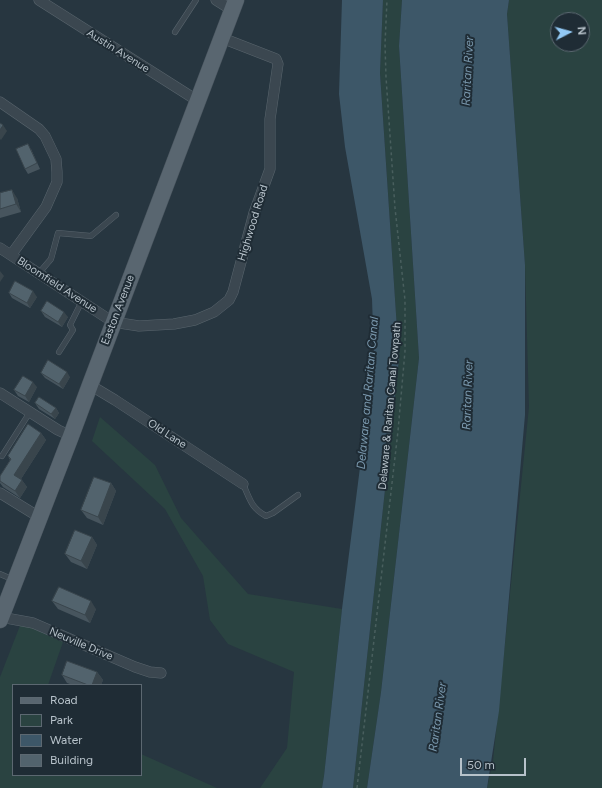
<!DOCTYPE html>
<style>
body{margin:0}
#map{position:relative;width:602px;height:788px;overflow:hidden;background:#273640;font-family:Figtree,sans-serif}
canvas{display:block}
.legend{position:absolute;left:12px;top:684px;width:130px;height:92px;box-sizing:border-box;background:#1f2c35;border:1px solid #5c6871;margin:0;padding:5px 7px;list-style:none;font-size:12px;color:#b7c2ca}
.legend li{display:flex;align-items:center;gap:8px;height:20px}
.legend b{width:20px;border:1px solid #5c6871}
.north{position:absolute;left:550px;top:12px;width:40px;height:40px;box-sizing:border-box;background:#1f2c35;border:1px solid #5c6871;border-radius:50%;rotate:84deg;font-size:11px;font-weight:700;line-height:16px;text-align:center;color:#b7c2ca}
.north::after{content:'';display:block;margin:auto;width:14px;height:18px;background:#92c9f5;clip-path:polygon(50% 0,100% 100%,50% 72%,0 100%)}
.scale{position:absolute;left:460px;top:758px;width:66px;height:18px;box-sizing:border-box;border:2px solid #b7c2ca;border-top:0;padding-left:5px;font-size:12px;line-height:14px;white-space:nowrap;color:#b7c2ca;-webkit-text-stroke:3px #1f2c35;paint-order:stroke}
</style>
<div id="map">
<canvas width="602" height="788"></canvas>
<ul class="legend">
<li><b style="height:5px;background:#596670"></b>Road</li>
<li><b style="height:11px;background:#2a4341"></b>Park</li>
<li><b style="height:11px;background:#3d5768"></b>Water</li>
<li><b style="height:11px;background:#52636d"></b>Building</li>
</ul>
<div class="north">N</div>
<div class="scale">50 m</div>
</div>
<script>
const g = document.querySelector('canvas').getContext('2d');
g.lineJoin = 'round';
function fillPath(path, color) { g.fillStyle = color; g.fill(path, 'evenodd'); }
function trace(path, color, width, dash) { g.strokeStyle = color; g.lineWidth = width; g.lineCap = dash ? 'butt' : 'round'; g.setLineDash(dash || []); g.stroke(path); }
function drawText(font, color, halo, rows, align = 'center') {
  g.font = font + ' Figtree,sans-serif'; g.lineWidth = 4; g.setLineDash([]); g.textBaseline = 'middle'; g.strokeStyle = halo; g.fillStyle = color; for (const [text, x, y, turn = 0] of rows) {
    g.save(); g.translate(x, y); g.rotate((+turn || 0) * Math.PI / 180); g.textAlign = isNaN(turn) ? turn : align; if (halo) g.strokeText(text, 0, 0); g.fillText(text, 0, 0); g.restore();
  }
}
fillPath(new Path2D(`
 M383,0h19l-3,46 20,312 -38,334 -14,96h-14l46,-429 -19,-287z
 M509,0h93v788h-115l6,-27 36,-354 -4,-142 -18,-251zM558,20h24v24h-24z
 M100,417l55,48 26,53 67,76 94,15 -18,167 -2,12h-62l27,-40 7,-76 -66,-28 -18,-24 -7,-44 -38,-67 -73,-68z
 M21,623l42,19 -15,43h-35v90h128v-21l76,34h-217v-111z`), '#2a4341');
fillPath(new Path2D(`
 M342,0h41l-3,73 19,286 -46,429h-31l2,-12 18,-167 32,-252 -2,-58 -27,-152 -6,-53z
 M402,0h107l-2,14 18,251v150l-26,296 -12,77h-120l14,-96 38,-334 -20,-312z`), '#3d5768');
const service = new Path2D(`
 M175,32l21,-32
 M39,273l12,-14 7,-26 33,3 25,-21
 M59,352l14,-22 -3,-5 12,-24
 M2,456l28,-44
 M243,484c7,15 8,24 23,32l7,-3 25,-18
 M0,574l14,6`);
const minor = new Path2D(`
 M39,0l159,101
 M216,0l16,10
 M0,102l39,27 6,7 11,23 1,13v10l-11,25 -35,48
 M0,248l113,74 26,4 35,-2 21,-4 19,-8 15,-12 4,-8 21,-79 16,-44v-50l8,-55 -2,-5 -54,-21
 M90,385l25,15 128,84
 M0,393l58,37 13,6
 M0,493l39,24
 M0,617l33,6 102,44 15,5 11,1`);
const primary = new Path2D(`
 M0,620l71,-184 19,-51 146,-385`);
trace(service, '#59656d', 6);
trace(minor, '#59656d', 11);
trace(primary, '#47535c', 17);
trace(new Path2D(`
 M357,788l41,-357 7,-80v-51l-10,-92 -9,-131 -1,-33 2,-44`), '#495f5e', 1.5, [3, 3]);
trace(service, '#3b4750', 5);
trace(minor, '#3b4750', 10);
trace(primary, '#596670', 16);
fillPath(new Path2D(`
 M31,149l9,20 -12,5 -3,-5z
 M0,193l17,5 4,14 -21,6z
 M9,293l28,4 -7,11 -18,-10z
 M41,311l27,6 -6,10 -17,-10z
 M41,373l29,4 -7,12 -18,-11z
 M37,387l-8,15 -11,-6 -4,-6z
 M35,403l21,5 3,5 -4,6 -16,-10z
 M41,433l5,7 -25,39 6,8 -7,11 -17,-11 -3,-4v-7l10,-16 -2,-4z
 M111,483l5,8 -13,34 -16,-7 -6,-8z
 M92,537l5,8 -10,24 -16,-7 -6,-8z
 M52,601l44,8 -6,14 -32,-14z
 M97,672l6,8 -2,5h-28l-6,-2 -5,-8z`), '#47555e');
fillPath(new Path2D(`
 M3,125l4,6 -6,9 -1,-1v-9z
 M12,190l5,8 4,14 -5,-8z
 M0,271l4,5 -4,6z
 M33,291l4,6 -7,11 -3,-5z
 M64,312l4,5 -6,10 -4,-5z
 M67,372l3,5 -7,12 -4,-5z
 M33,382l4,5 -8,15 -4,-6z
 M56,408l3,5 -4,6 -4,-5z
 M41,433l5,7 -27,42 -5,-7z
 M22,480l5,7 -7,11 -5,-7z
 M111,483l5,8 -13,34 -5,-8z
 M92,537l5,8 -10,24 -6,-8z
 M91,601l5,8 -6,14 -5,-8z
 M97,672l6,8 -2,5h-9z`), '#39454c');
const building = new Path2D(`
 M0,123l3,2 -3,5z
 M28,144l9,19 -12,6 -9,-20z
 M12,190l4,14 -16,5v-16z
 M15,281l18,10 -6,12 -18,-10z
 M47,301l17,11 -6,10 -17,-11z
 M48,360l19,12 -8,12 -18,-11z
 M23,376l10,6 -8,14 -11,-6z
 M39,397l17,11 -5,6 -16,-11z
 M28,424l13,9 -27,42 8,5 -7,11 -15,-10v-5l11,-17 -3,-3z
 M94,477l17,6 -13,34 -17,-7z
 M75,530l17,7 -11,24 -16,-7z
 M59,587l32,14 -6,14 -33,-14z
 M67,661l30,11 -5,13h-4l-26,-10z`);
fillPath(building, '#52636d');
trace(building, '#39454c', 1);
drawText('11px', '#b7c2ca', '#1f2c35', [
 ["Austin Avenue",118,51,32],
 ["Highwood Road",253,223,-73],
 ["Bloomfield Avenue",57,285,33],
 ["Easton Avenue",118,310,-69],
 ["Delaware & Raritan Canal Towpath",390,406,-85],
 ["Old Lane",167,434,33],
 ["Neuville Drive",81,644,23]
]);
drawText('italic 12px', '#7997ac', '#1f2c35', [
 ["Raritan River",468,71,-87],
 ["Delaware and Raritan Canal",368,393,-85],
 ["Raritan River",468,395,-88],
 ["Raritan River",438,717,-82]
]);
</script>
